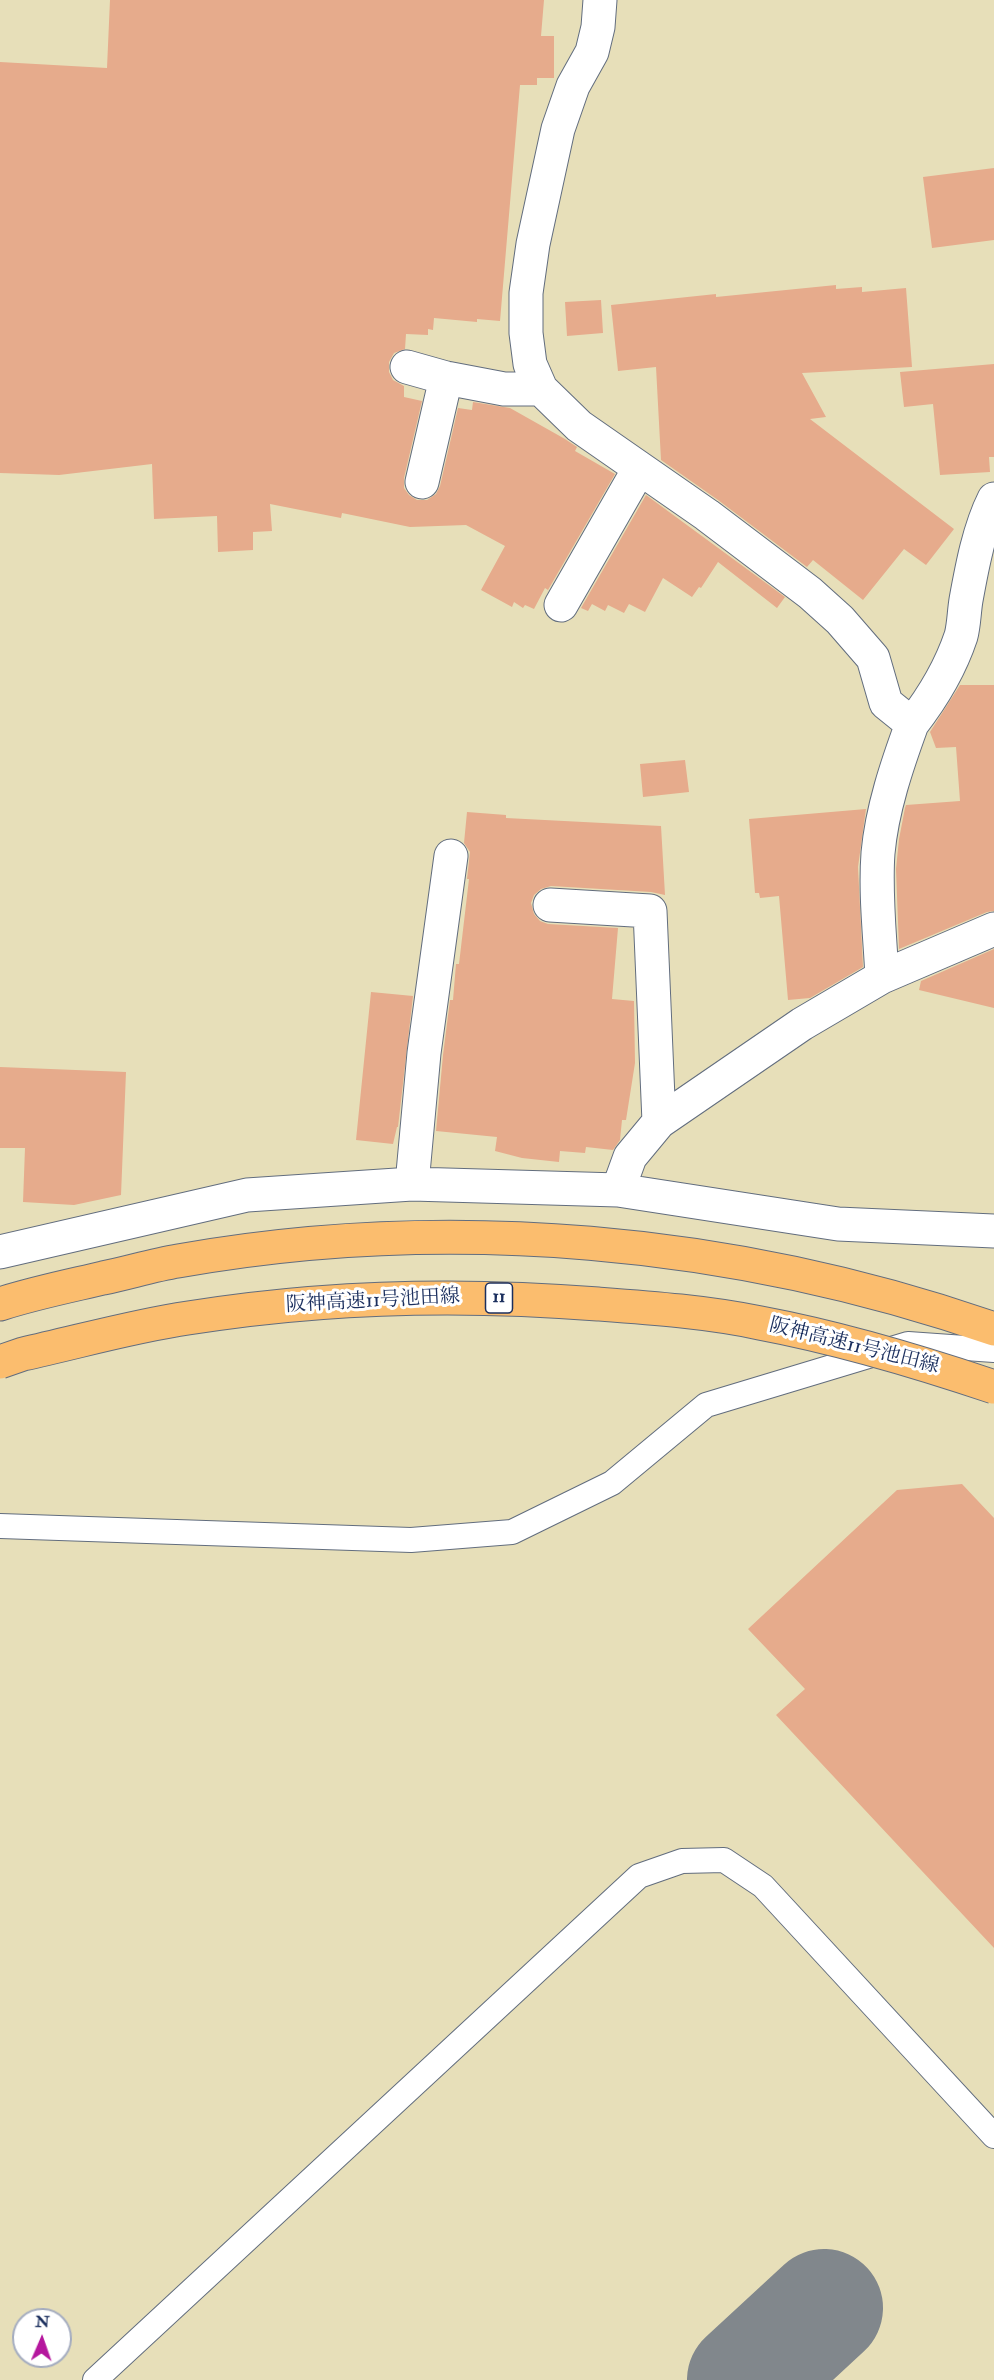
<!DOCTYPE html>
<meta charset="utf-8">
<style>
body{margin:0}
#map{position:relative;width:994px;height:2380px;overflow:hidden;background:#e7dfb9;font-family:"IM FELL Double Pica",serif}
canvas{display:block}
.north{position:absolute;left:12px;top:2308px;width:60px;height:60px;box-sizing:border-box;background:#fff;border:2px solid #a4acbf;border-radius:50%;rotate:2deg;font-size:16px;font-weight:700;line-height:24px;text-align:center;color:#1b2f5e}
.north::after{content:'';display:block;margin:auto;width:21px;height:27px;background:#b5179e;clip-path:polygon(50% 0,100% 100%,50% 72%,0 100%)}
</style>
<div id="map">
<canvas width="994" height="2380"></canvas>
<div class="north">N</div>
</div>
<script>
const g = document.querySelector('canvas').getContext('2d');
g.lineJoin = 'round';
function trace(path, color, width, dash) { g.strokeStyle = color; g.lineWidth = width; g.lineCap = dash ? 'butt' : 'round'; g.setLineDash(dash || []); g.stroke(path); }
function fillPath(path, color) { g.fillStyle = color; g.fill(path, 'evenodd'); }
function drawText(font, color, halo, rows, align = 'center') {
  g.font = font + ' "IM FELL Double Pica","Noto Serif JP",serif'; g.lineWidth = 6; g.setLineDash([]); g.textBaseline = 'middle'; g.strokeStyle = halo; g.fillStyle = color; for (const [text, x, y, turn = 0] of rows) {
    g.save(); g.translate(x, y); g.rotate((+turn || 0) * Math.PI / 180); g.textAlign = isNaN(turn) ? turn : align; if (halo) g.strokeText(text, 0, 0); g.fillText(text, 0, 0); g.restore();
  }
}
trace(new Path2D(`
 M746,2380l78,-72`), '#81878c', 118);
fillPath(new Path2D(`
 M110,0h434l-3,36h13v42h-17v7h-17l-20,236 -23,-2v3l-43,-4 -1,12 -5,-1v6l-22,-1 -1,15 -11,4 -5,9v10l4,8 11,6v11l18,4 -18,77v10l5,7 8,5h10l9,-6 4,-8 18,-78 14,2 1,-8 37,6 55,31 12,8 -2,4 40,23 -67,116 -3,-2 -11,21 -9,-4 -2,3 -9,-6 -2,5 -31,-17 24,-44 -39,-21 -56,2 -68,-14 -1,5 -71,-14 2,27 -19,1v18l-35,2 -1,-36 -63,3 -2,-55 -93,11 -59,-2v-411l107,6z
 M994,168v72l-62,8 -9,-71z
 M836,285v4l26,-2v5l44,-4 6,79 -110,6 24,44 -16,2 144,110 -28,36 -22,-16 -41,51 -50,-40 -6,7 -89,-67 -57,-40 -5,-93 -38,4 -7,-66 105,-11v3z
 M601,300l2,33 -36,3 -2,-34z
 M994,364v93h-5l1,15 -50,3 -7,-71 -29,3 -4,-35z
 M646,495l139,102 -8,11 -59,-46 -17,26 -2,-1 -7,10 -29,-19 -18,34 -16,-8 -5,9 -16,-8 -3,6 -13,-7 -4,7 -7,-3z
 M960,685h34v226l-7,1 -88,37 -3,-80 3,-30 6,-31 1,-3 54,-4 -4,-54 -20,1 -6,-16z
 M685,760l4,32 -46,5 -3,-33z
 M866,809l-8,58 5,100 -53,31 -22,2 -9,-104 -19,2 -1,-5h-4l-6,-74z
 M467,812l39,3v3l155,8 4,69 -14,-3 -100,-6 -10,3 -7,6 -3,8 3,11 6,7 8,3 70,4 -6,71 22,2 1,62 -9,57h-4l-2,20 -7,10 -27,-3 -1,6 -25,-2 -1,11 -37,-4 -27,-7 2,-14 -61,-6 7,-76 7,-55h3l3,-36h3l10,-85h-2l3,-27 -6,-9z
 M994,949v59l-75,-18 2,-9z
 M371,992l42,4 -15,131h-1l-4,17 -37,-4z
 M0,1067l126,5 -5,123 -47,10 -51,-3 2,-54h-25z
 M962,1484l32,34v430l-218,-233 29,-26 -57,-60 149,-139z`), '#e6ab8c');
const service = new Path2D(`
 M0,1526l411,14 101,-8 100,-49 94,-78 202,-61 86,6
 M95,2380l544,-504 43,-15 42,-1 39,26 231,250`);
const minor = new Path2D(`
 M600,0l-2,27 -6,25 -19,34 -15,43 -25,115 -7,49v40l4,31 11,25 38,37 128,89 103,78 30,27 33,38 13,45 26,21c-15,41 -30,85 -34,129 -3,41 2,83 4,124
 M407,367l39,11 58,11h37
 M422,482l24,-104
 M561,605l78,-136
 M912,724c21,-27 38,-55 49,-88 3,-11 3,-24 5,-36 6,-33 13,-71 28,-101
 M550,905l100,6 9,211
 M412,1184l12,-131 27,-197
 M618,1190l12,-33 29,-35 143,-98 80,-47 112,-48
 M0,1252l247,-57 165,-11 206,6 220,34 156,7`);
const motorway = new Path2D(`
 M0,1304c34,-11 69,-18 103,-26 25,-5 50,-13 75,-17 270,-48 557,-22 816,68`);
trace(service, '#626d7e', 26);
trace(minor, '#626d7e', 35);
trace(motorway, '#626d7e', 35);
trace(service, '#fff', 24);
trace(minor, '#fff', 33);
trace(motorway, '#fbbd6e', 33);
const motorwayBridge = new Path2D(`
 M0,1362l23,-8c55,-12 110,-28 165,-36 137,-22 272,-25 410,-14 54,4 109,8 162,19 80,15 157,38 234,64`);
trace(motorwayBridge, '#626d7e', 35, []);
trace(motorwayBridge, '#fbbd6e', 33);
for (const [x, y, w] of [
 [499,1298,27]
]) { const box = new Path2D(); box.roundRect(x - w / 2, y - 15, w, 30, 4.5); g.fillStyle = '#fff'; g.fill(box); trace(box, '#1b2f5e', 1.5); }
drawText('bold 18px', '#1b2f5e', null, [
 ["11",499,1298]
]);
drawText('20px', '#1b2f5e', '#fff', [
 ["阪神高速11号池田線",373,1302,-3],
 ["阪神高速11号池田線",854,1347,14]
]);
</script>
